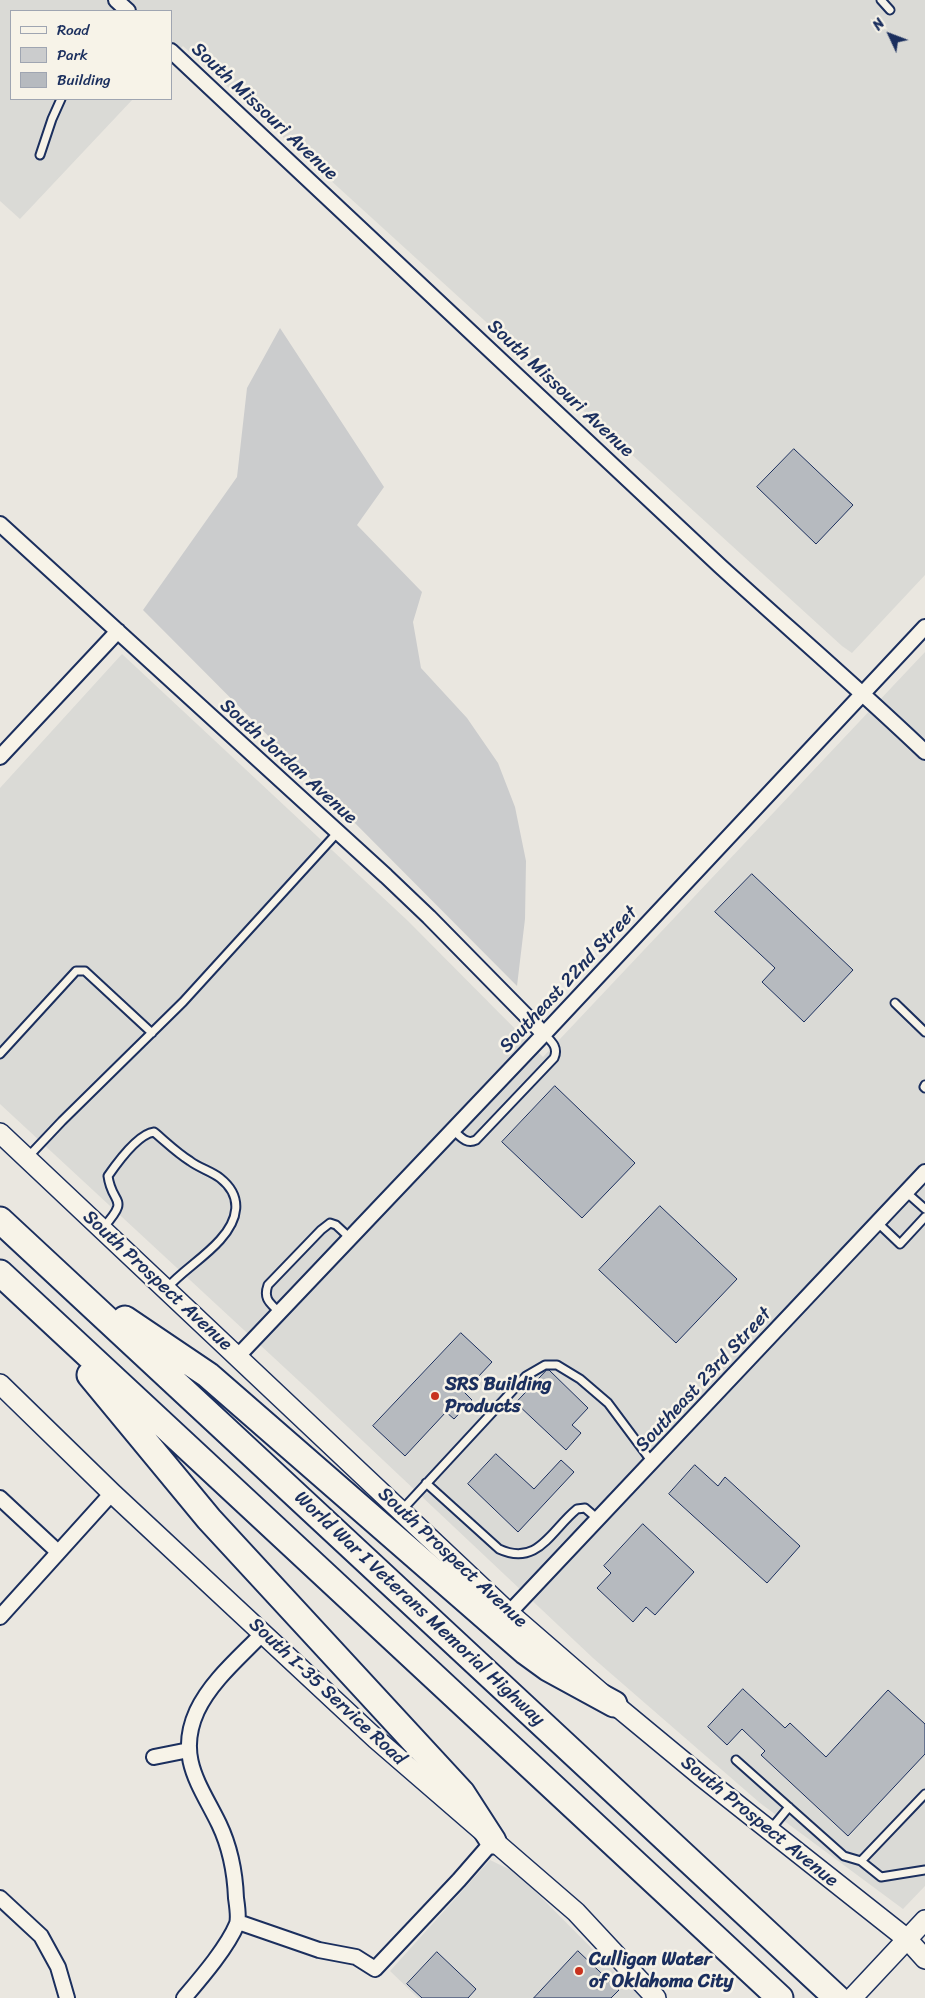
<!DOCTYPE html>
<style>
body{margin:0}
#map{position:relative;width:925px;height:1998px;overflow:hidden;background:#eae7e0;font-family:Sriracha,sans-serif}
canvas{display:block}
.legend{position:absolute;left:10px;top:10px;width:162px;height:90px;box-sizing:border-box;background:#f7f3e8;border:1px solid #9fa5b1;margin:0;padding:6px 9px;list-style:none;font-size:15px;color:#1b2f5e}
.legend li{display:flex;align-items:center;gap:10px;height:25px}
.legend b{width:25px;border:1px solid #9fa5b1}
.north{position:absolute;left:865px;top:10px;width:50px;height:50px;-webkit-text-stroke:4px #f7f3e8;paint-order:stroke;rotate:313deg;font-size:14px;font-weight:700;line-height:20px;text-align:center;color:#1b2f5e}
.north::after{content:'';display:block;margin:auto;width:18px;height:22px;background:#1b2f5e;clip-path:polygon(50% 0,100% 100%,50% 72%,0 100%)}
</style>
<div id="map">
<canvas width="925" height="1998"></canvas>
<ul class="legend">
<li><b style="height:6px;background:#f7f3e8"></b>Road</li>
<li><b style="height:14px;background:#cbcccd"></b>Park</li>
<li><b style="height:14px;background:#b6babf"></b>Building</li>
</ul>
<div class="north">N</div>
</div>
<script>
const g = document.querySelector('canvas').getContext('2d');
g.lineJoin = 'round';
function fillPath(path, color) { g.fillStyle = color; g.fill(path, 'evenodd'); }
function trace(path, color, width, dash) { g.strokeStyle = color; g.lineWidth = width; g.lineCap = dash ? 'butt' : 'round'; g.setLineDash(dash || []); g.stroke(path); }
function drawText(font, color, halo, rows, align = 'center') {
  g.font = font + ' Sriracha,sans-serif'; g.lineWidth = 5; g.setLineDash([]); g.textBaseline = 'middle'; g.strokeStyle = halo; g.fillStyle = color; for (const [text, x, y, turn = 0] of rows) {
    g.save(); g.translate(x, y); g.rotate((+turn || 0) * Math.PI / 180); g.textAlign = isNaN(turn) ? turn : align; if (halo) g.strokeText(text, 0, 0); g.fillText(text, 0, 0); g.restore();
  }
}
fillPath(new Path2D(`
 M0,0h925v575l-73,78 -10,-7 -659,-600 -12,12v-47h-160v88h122l-113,120 -20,-18z
 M925,652v1234l-22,23 -143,-106 -167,-145 -280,-264 -313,-290v-316l122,-134 286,267 135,136z
 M490,1860l27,13 124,125h-223l-28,-27z`), '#dadad6');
fillPath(new Path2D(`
 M280,328l104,159 -27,38 65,67 -9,30 8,46 46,50 31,45 17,44 11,54 -1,58 -8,67 -374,-376 94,-133 10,-89z`), '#cbcccd');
const building = new Path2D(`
 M794,449l59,56 -37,39 -59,-57z
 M752,874l101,96 -49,52 -42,-40 13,-14 -60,-56z
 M555,1086l80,77 -53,55 -80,-76z
 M660,1206l77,73 -61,64 -77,-73z
 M461,1333l31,29 -28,30 8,8 -18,19 -8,-7 -41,44 -32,-30z
 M547,1370h2l39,38 -16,17 9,8 -15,17 -50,-47z
 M496,1454l38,35 27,-29 13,12 -56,60 -50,-48z
 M695,1465l23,21 7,-9 75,69 -33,37 -98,-89z
 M643,1524l51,48 -39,43 -9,-8 -13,15 -36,-34 14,-15 -7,-7z
 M743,1689l42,39 5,-5 36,34 62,-67 37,34v30l-77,82 -87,-81 4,-4 -23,-22 -15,16 -19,-18z
 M578,1951l41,39 -8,8h-77z
 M437,1952l39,37 -8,9h-46l-15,-14z`);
fillPath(building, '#b6babf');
trace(building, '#1b2f5e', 1);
const lane = new Path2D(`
 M881,0l9,10
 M40,155l12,-36 9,-20
 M895,1003l30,29
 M0,1054l76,-83h9l67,62
 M925,1085l-1,2 1,1
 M453,1130c7,6 13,15 23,10l78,-82c5,-11 -3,-17 -10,-24
 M27,1158l35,-37 121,-119 155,-170
 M906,1192l19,17
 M878,1223l22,21 25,-27
 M103,1228c28,-32 9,-22 5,-52 9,-13 30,-42 46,-44 12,10 23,21 36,29 9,7 21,10 30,17 24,19 18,42 0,62 -16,18 -38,31 -54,49
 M279,1312c-9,-9 -16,-13 -11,-27l53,-55 9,-7 6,2 14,13
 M426,1483l73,66c39,18 52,-19 78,-40l8,-1 14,12
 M401,1511l125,-135 19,-11h12l23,14 28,24 44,59
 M736,1760l108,96 17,5
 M925,1794l-64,67 20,16 44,-7
 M770,1830l19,-23`);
const street = new Path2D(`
 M116,0l12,11
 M171,51l549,515c68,62 138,122 205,186
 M0,524l386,352 43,41 115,117
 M0,757l118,-126
 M238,1356l306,-322 381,-407
 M0,1498l58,54
 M509,1613l416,-441
 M0,1617l112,-124
 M154,1757l35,-7
 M0,1898l41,38 17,31 9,31
 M238,1922l81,28 37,7 19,12 84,-89 34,-39
 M184,1998c17,-20 43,-50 53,-74 2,-7 0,-19 -1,-26 -1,-25 -6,-51 -17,-74 -19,-39 -43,-67 -22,-113 14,-30 43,-54 66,-78`);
const secondary = new Path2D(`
 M0,1133l509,480 105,91 87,72 206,163 18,20
 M0,1384l112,109 264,246 200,173 80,86
 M852,1998l73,-78`);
const highway = new Path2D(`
 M0,1220l837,778
 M0,1273l780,725
 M125,1319l83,56 318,277 22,16 66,36
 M90,1375l119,144 253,274 31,48`);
trace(lane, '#1b2f5e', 11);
trace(street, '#1b2f5e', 18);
trace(secondary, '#1b2f5e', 22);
trace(highway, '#1b2f5e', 29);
trace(lane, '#f7f3e8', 7);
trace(street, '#f7f3e8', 14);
trace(secondary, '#f7f3e8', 19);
trace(highway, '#f7f3e8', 25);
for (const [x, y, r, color] of [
 [435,1396,5,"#c8321e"],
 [579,1971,5,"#c8321e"]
]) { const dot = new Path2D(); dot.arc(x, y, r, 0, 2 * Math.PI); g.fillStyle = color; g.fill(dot); trace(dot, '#f7f3e8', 2); }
drawText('19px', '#1b2f5e', '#f7f3e8', [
 ["South Missouri Avenue",264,112,43],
 ["South Missouri Avenue",560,389,43],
 ["South Jordan Avenue",288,762,42],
 ["Southeast 22nd Street",569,980,-47],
 ["South Prospect Avenue",157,1281,43],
 ["Southeast 23rd Street",704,1380,-47],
 ["South Prospect Avenue",452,1558,43],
 ["World War I Veterans Memorial Highway",419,1609,43],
 ["South I-35 Service Road",327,1692,43],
 ["South Prospect Avenue",759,1822,39]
]);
drawText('bold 19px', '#1b2f5e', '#f7f3e8', [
 ["SRS Building",445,1385],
 ["Products",445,1407],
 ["Culligan Water",589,1960],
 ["of Oklahoma City",589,1982]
], 'left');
</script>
